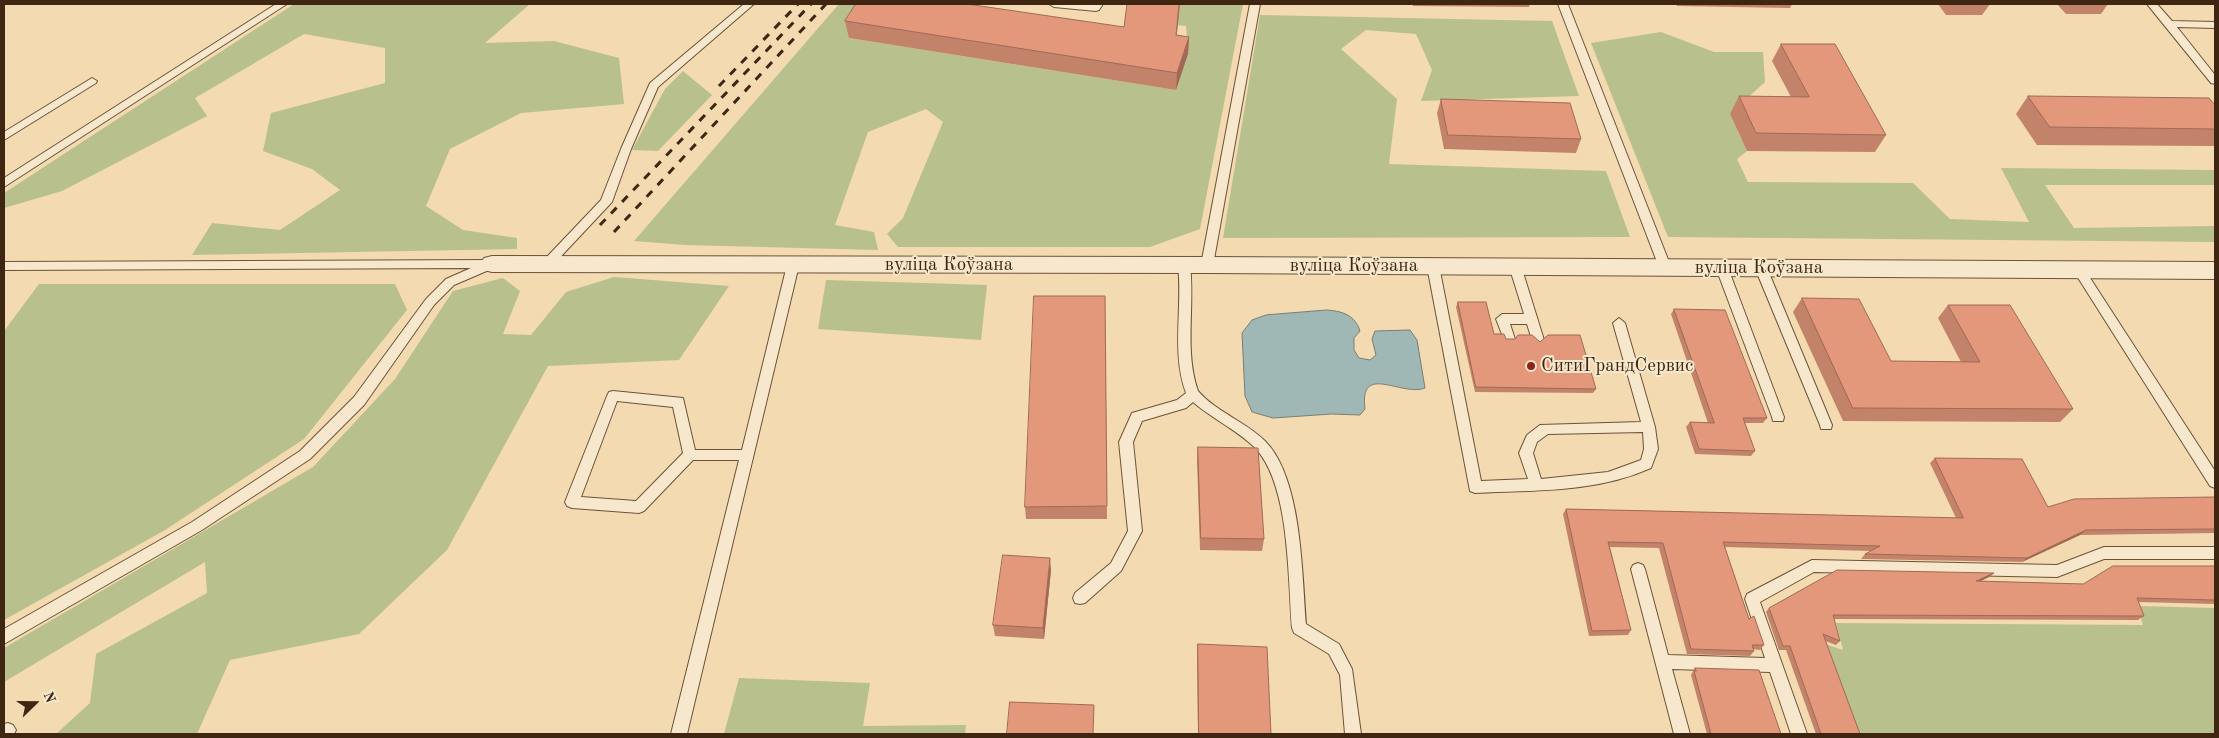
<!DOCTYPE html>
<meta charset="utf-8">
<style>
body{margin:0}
#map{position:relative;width:2219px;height:738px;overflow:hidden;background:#f3dab0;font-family:"Old Standard TT",serif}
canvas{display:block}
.frame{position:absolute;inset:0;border:5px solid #3e2613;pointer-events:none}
.north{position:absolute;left:10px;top:678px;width:50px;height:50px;-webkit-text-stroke:4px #f7e7cc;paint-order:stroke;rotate:68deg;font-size:14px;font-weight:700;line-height:20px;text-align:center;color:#3e2613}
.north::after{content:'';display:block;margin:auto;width:18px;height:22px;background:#3e2613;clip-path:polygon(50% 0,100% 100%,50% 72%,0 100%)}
</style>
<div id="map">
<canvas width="2219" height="738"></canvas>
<div class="frame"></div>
<div class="north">N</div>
</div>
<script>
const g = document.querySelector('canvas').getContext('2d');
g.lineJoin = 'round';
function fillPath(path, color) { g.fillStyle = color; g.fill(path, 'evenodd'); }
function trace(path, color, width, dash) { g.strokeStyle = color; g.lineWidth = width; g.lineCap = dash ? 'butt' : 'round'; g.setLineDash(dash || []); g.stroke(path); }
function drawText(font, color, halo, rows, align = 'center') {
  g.font = font + ' "Old Standard TT",serif'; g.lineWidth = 4; g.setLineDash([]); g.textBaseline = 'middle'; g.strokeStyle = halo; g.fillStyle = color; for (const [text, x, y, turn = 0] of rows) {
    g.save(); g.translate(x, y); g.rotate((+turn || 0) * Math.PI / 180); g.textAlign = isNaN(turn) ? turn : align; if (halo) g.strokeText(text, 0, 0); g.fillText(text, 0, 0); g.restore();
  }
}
fillPath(new Path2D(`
 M294,4h236l-45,39 69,-2 65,17 5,46 -103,9 -71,36 -24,57 37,24 54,8v11l-325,6 20,-32 68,7 60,-40 -28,-21 -49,-18 8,-38 114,-30v-35l-81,-14 -109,64 12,18 -145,75 -58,17v-15z
 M839,4h32l-22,34 327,52 12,-36 -2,-28 -9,-1 3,-21h63l-43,225 -50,18h-252l-11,-13 16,-16 40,-96 -17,-13 -58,23 -33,93 39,7 4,18 -193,-5 -51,-4z
 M1260,15l292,6 27,75 -158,5 11,-31 -16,-36 -50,-4 -25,19 56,50 -8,65 217,7 24,66 -407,1z
 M1661,32l53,20h49l2,30 -35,32 17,37 -10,8 11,23 165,1 37,36 79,3 -28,-54 214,2v15h-170l29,43 141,-2v16l-547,-5 -77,-194z
 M683,71l29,24 -54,56 -26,-1 33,-61z
 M614,277l115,9 -50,74 -131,6 -101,184 -88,84 -129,26 -33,74h-141l34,-31 6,-49 111,-61 -2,-31 -201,120v-34l309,-181 82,-88 58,-88 50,-13 17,13 -17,43 28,1 35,-43z
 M826,280l161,5 -6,55 -163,-11z
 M39,284h356l12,26 -103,129 -139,91 -161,90v-289z
 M2137,606l78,2v126h-356l-34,-90 18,6 -7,-27 307,2z
 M739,678l131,5 -7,43 103,-1 -1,9h-241z`), '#b8c08e');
const water = new Path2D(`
 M1327,310c15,1 28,5 33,21l-6,7v12l5,8 11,2 6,-5 -4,-16 3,-8 35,-1 7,10 8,48c-24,9 -66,-26 -60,21l-5,6 -28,-1 -59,4 -21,-6 -7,-16 -3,-63 10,-13 14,-5z`);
fillPath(water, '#9fb8b5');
trace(water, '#787e74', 1);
const lane = new Path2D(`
 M276,4h11l-283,183v-9z
 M744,4h10l-96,83 -27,62 -19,53 -61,65h-8l-2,-3 2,-3 58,-61 20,-51 29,-66z
 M1049,4h54l-4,6 -3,1 -42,-4z
 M1250,4h10l-47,261 -6,4 -6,-4z
 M1558,4h10l103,263 -2,3h-8l-2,-3z
 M2147,4h10l15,17 43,1v6l-38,-1 38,48v9l-4,-1z
 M92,78l5,3 -1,2 -92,57v-8z
 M492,260l4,1 2,3 -2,3 -42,18 -20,20 -70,100 -54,54 -108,71 -198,114v-15l188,-107 108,-71 54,-54 72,-98 20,-20 25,-11 -467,2v-8z
 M793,261l6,4 -112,469h-16l68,-274h-46l-49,51 -5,2 -67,-5 -5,-2 -2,-4 42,-106 2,-4 4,-1 70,7 12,52h47l45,-185zM617,401l56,6 10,46 -47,48 -55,-4z
 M1184,261l6,4c5,41 -6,86 8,126 18,21 47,30 67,50 37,37 37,133 41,183l33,20 13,25 9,65h-16l-5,-59 -11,-21 -35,-21 -2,-5c-4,-49 -2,-140 -35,-178 -15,-17 -46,-32 -64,-48l-7,6 -44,13 -9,21 9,89 -21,40 -36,32 -5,1 -5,-1 -2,-5 2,-5 36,-30 17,-32 -9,-89 13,-29 45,-13 9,-7c-15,-40 -3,-86 -8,-128z
 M1433,262l6,4 42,215 47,-2 -9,-26 8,-18 13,-10 101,-3 -28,-99 6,-5 6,5 30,104 3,22 -7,19c-56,25 -116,22 -176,25l-5,-2 -43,-225zM1643,432l1,17 -3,11 -33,12 -67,7 -8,-26 4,-11 11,-8z
 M1515,262l6,4 23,74 -6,5 -6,-5 -5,-16h-17l5,15 -2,3h-8l-9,-23 6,-5h22l-15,-48z
 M1722,264l6,4 56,149 -1,4h-10l-1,-4 -56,-149z
 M1761,264l6,4 65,157 -1,4h-10l-1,-4 -65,-157z
 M2079,266l4,1 132,204v17l-5,-2 -135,-213 -2,-3z
 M2104,547h111v12h-111l-47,18 -243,-5 -54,30 47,132h-16l-21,-62 -98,-3 18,65h-16l-43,-165 2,-4 5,-2 5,2 2,4 23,86 97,3 -20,-59 2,-5 65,-34 245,5z
 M8,723l5,2 3,5 -2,4h-10v-10z`);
const street = new Path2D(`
 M492,256l715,1 1008,5v17l-1008,-6 -715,-1 -8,-2 -4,-6 4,-6z`);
trace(lane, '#6b533a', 2);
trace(street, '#6b533a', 2);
fillPath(lane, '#f7e7cc');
fillPath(street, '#f7e7cc');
trace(new Path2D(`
 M719,86l79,-82
 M600,225l211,-221
 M614,232l212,-228`), '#3e2613', 3, [8, 8]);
fillPath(new Path2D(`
 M1412,4h118l-1,3 -116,-1z
 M1676,4h116l-2,4 -113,-2z
 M1938,4h52l-8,11h-36z
 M2057,4h51l-7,10h-35z
 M845,21l331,14 13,2 -1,17 -12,36 -327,-52z
 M1781,44l105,91 -11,17 -128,-1 -17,-37 9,-18 52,1 -19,-36z
 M2028,96l187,9v41l-178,-1 -21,-31z
 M1441,99l140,40 -5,14 -132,-4 -7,-36z
 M1105,296l2,223h-81l-1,-12z
 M1802,298l89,63 70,1 -23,-44 10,-13 125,104 -13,13 -217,-1 -50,-109z
 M1458,302l36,32 12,5 34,3 56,47 -3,4 -118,-1 -19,-85z
 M1674,309l93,109 -4,5h-18l10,28 -4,5 -56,-2 -9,-27 4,-5 18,1 -37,-109z
 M1198,447l66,92 -2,12 -62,-1 -3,-90z
 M1935,458l113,49 167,-10v36l-135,2 -58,27 -161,-3 4,-5 7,-3 -147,-4 24,72 15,26 -4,5 -7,-1 1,2 -4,5 -63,-2 -28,-106 -49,-1 21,83 -3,5 -39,1 -26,-122 3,-5 390,9 -26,-55z
 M2215,566v38l-77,-2 6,14 -6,4 -304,-1 6,22 -4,4 -11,-4 35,93h-44l-30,-84h-7l-13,-38 3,-4 225,-35 -5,4 -8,4 102,3z
 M1051,570l-7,69 -49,-3 -2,-11z
 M1198,644l73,90h-73l-1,-78z
 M1695,668l86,66h-74l-16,-59z`), '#c3836a');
fillPath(new Path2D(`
 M1179,4h1l-5,48 1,-17z
 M1189,37l-1,17 -12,36 1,-17z
 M2086,530l-6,5 -58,27 5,-4z
 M1050,558l1,12 -7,69 -1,-11z
 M1994,573l-5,4 -17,8 4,-4z`), '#9f6a56');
const building = new Path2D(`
 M856,4h111l157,23 3,-23h52l-3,31 13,2 -12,36 -332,-52z
 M1781,44h54l51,91 -130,-2 -17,-37 70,1z
 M2028,96l181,2 6,7v24l-165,-2z
 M1441,99l129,4 11,36 -133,-4z
 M1034,296h71l2,210 -82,1z
 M1802,298l57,1 32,62 89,1 -32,-57h62l63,104 -220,-1z
 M1458,302h28l8,32h10l2,5h9l3,-4h14l8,7 8,-7h32l16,54 -120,-2z
 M1674,309l51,1 42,108h-24l12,33 -56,-2 -9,-27 24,1z
 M1198,447l60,1 6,91 -63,-1z
 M1935,458l87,1 26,48 26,-8 141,-2v32l-129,1 -59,28 -162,-4 15,-8 -157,-4 26,77 5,-3 10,29h-12l2,6 -63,-2 -28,-106 -55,-1 23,88 -39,1 -26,-122 397,9z
 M1003,555l47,3 -7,70 -50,-3z
 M2113,566h102v34l-78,-2 7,18 -311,-1 7,26 -17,-7 37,100h-39l-31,-88h-7l-14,-38 68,-38 157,3 -18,8 107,3z
 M1198,644l69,3 4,87h-72z
 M1695,668l64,2 22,64h-70l-17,-63h2z
 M1010,702l84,3 -1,29h-86z`);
fillPath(building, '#e3987b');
trace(building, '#9f6a56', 1);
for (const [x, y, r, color] of [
 [1531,366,5,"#8f2418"]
]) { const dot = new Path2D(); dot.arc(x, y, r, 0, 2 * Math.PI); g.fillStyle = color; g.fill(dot); trace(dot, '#f7e7cc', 2); }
drawText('19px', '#3e2613', '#f7e7cc', [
 ["вуліца Коўзана",949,265],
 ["вуліца Коўзана",1354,266],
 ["вуліца Коўзана",1759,268]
]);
drawText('19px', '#3e2613', '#f7e7cc', [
 ["СитиГрандСервис",1541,366]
], 'left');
</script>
